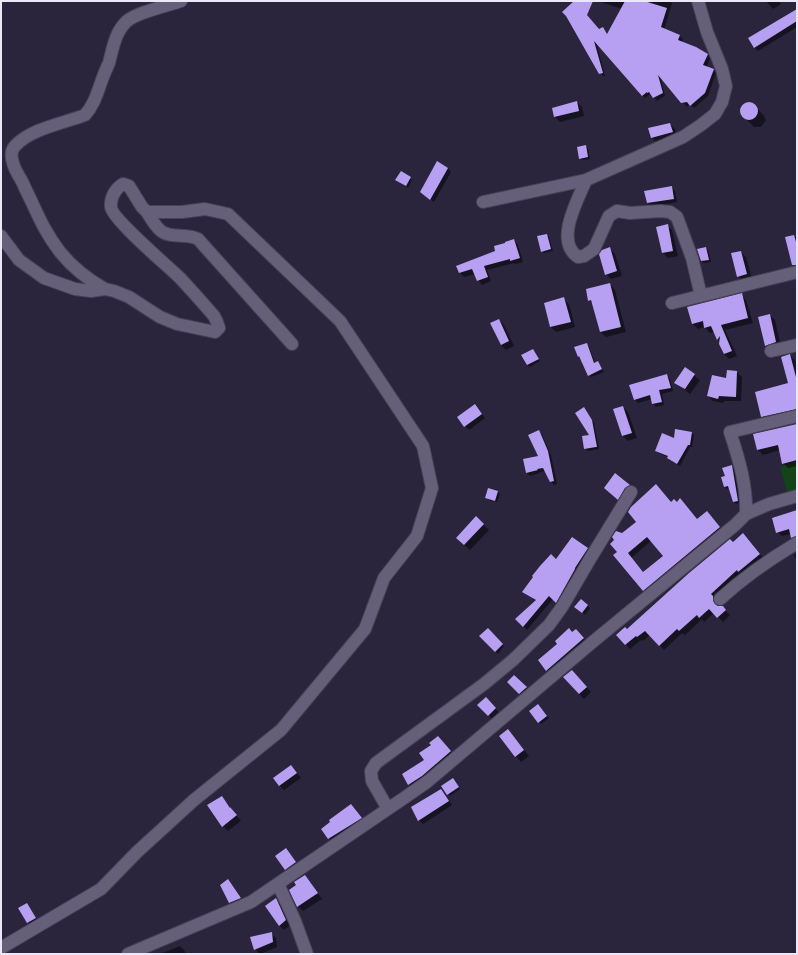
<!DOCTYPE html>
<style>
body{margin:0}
#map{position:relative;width:798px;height:955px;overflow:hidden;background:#2a243c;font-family:Raleway,sans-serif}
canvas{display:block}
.frame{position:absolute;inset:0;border:2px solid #ebe8f8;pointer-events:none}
</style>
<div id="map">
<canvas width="798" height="955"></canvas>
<div class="frame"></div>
</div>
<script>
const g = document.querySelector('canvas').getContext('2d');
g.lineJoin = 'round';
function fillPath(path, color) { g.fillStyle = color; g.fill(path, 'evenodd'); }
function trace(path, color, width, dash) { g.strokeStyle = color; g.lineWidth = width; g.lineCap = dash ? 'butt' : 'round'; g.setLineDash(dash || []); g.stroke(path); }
fillPath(new Path2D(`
 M797,462v31l-9,3 -8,-29z`), '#134318');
fillPath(new Path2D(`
 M598,1h73l1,2 -8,27 16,6 3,3 -2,4 26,12 3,3 -3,9 6,3 3,3 -8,23 -14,12 -4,-4 -3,3 -27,-31 5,20 -8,5 -5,-6 -2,-1 -5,4 -49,-57 9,35h-2l-3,-3 -33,-57 33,14 3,-2 5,7 14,-26z
 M766,1h13l2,3 -8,5z
 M797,13v14l-39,24 -3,-3 -6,-10z
 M577,102l5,5 2,9 -24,6 -5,-5z
 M749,103l7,4 8,9 2,4 -5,7h-7l-12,-12v-6l2,-4z
 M670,124l5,5 2,8 -20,6 -5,-5z
 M586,146l2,3 2,10 -8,1 -2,-2z
 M448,168l3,4 -17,30 -9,-7z
 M410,178l2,2 -4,8 -11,-8z
 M672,187l3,4 2,11 -26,5 -3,-4 -2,-11z
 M667,225l5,5 6,26 -10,2 -5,-5z
 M547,235l2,2 4,14 -9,2 -2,-2z
 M794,236l3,2v28l-4,-4z
 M514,240l4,5 5,17 -8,2 -1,-1 -27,7 4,11 -9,4 -4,-5 -3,-6 -11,3 -5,-5 38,-20z
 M706,248l2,2 3,12 -7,1 -3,-2z
 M610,249l5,5 7,22 -11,3 -5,-5z
 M741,252l5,5 6,22 -9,2 -5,-5z
 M610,284l5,6 11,42 -20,5 -6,-5 -7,-28 -4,-4z
 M741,295l5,5 7,23 -28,7 12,26 -8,3 -5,-5 -9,-22 -5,1 -5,-6 -7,2 -6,-6z
 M564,299l5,5 6,23 -19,5 -5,-5 -6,-23z
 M770,315l5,5 6,27 -10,3 -6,-5z
 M499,320l5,5 10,21 -8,4 -5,-5z
 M586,344l3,2 6,17 3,-1 6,10 -13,5 -12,-21z
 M533,350l7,11 -10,6 -3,-2z
 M790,355l5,5 2,9v45l-30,7 -5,-5 27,-32z
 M685,368l15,12 -10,14 -14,-12z
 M728,371l9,1 5,5 -1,24h-17l-1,2 -10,-2 -5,-5 19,-17z
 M667,375l3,4 3,12 -11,3 2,11 -8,2 -3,-4 -1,-4 -14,4 -4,-4z
 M475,405l10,13 -16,12 -4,-4z
 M623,407l5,5 9,26 -9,3 -5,-5 -8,-26z
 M586,410l8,13 5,26 -11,2 -3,-3 5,-12z
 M797,425v26l-3,1 3,14 -9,2 -5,-5 -3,-13 -17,5 -5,-5z
 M538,432l4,3 9,20 6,29 -3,1 -3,-3 -5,-11 -6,1v1l-10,3 -4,-4 14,-15z
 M692,433l2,2 -2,12h-2l-10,19 -10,-6 -1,-3 -11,-4 -2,-2 19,-12z
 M732,466l2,2 6,35 -4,1 -2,-2 -4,-14 -3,1 -2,-2z
 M629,486l4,3 -11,14 -13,-12z
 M489,489l9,3 2,2 -3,8 -8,-2 -3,-2z
 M672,503l26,17 13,-3 13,15 -76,62 -4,-4 -26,-38 4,-18zM651,541l13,15 -20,17 -13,-15z
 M797,511v30l-5,-4 -1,-3 -9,2 -5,-4z
 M476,518l13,12 -19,20 -13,-12z
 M748,539l16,20 -46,43v5h4l8,8 -7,7 -9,-9 -10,9 -2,-3 -17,16 -3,-2 -18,17 -14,-15 -7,6 -2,-1 -11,9 -13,-14 11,-4 105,-88z
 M587,549l4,3 -31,53 -7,-6 -26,31 -10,-11 19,-18 -12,-9 10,-15 23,-16z
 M797,553v8l-3,-6z
 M581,600l9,8 -5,7 -10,-9z
 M488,630l16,16 -6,8 -17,-18z
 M576,630l11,12 -36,32 -12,-14z
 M514,676l17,17 -6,5 -17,-16z
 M577,676l14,16 -7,7 -5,-5z
 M491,703l9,11 -7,6 -5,-5z
 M540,708l9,10 -8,6 -10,-12z
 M508,730l21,26 -8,6 -21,-25z
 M442,741l12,15 -41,32 -4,-4 16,-23z
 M291,766l10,12 -17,12 -5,-5z
 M455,782l5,7 -10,7 -7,-9z
 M441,790l11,15 -29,19 -4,-4z
 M222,797l19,24 -13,10 -5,-5z
 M351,805l14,18 -32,20 -11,-14z
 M286,850l14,18 -9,6 -5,-5z
 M305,876l17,23 -19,12 -5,-5 -1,-20z
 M228,881l5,5 12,17 -10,5 -6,-5z
 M276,900l5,5 10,20 -7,5 -5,-5z
 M27,904l11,17 -8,4 -10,-17z
 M271,933l5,5 1,9 -17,7 -5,-5z
 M180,946l4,4 2,4h-26z`), '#0007');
fillPath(new Path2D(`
 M574,1h19l-6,14 12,14 4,-2 4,7 18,-33h19l23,7 -6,19 19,8 -2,5 18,7 12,7 -5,11 11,4 -9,24 -15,13 -3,-4 -6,1 -23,-28 5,18 -10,5 -4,-6 -2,1v-1l-5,4 -48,-55 9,32 -4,1 -33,-58 -4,-4z
 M797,9v12l-43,27 -6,-10z
 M577,101l2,10 -25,6 -2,-9z
 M740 111a9 9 0 1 1 18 0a9 9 0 1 1-18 0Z
 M670,123l3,9 -22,6 -3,-10z
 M586,145l2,12 -9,2 -2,-12z
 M437,161l11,7 -18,32 -10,-8z
 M401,171l10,6 -5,9 -11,-6z
 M672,186l2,13 -27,4 -3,-12z
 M668,224l5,27 -11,2 -6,-26z
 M547,234l4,15 -10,3 -4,-16z
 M794,235l3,10v20h-5l-7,-28z
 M514,239l6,19 -10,3v-2l-26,7 4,11 -11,4 -5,-12 -13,4 -3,-7 39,-15 -1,-5 11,-3v-1z
 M610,247l7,24 -12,4 -6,-21 3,-4z
 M706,247l3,13 -8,1 -4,-12z
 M741,251l6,23 -10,3 -6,-24z
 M610,283l11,44 -21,5 -9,-32 -3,1 -2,-12z
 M742,293l6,25 -27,7 11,26 -8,3 -5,-10 1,-8 -3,4 -6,-14 -7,2 -1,-7 -11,3 -5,-17z
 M564,297l7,25 -21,5 -6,-24z
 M770,314l6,28 -11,4 -7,-29z
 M499,319l10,22 -8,4 -11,-22z
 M587,343l7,20 4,-2 4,8 -14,7 -9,-20 -1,1 -4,-10z
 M533,349l6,10 -12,6 -6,-10z
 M790,354l7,27v28l-36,8 -6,-25 33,-9 -7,-26z
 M685,367l10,7 -10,15 -11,-6z
 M727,370l10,1 -1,26 -17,-1 -1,3 -11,-3 5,-21 14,3z
 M667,374l4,14 -12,2 3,12 -10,2 -2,-9 -16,5 -5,-15z
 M475,404l7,10 -18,13 -7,-10z
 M623,406l9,27 -10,3 -9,-27z
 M584,407l8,13 5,27h-1l-12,2 -2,-13 7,-1 -14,-22z
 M797,424v36l-15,4 -4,-19 -21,5 -4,-16z
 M675,429l17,3 -2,13h-2l-11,19 -10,-6 1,-2 -13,-5 7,-18 12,5z
 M539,430l9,21 6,30 -4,1 -7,-14 -6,1 1,1 -12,3 -3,-14 15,-3 -10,-21z
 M732,465l6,36 -5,1 -5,-16 -4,1 -3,-10 4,-1 -3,-8z
 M615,473l15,12 -5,3 -7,12 -14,-12z
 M656,484l15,18 3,-3 3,3 3,-4 17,21 10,-8 13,16 -77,64 -30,-36 4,-3 -7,-8 4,-4 -2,-3 4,-6 6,2 14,-11 -8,-10 3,-5zM647,537l16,19 -20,16 -15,-19z
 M488,488l10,3 -3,10 -10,-3z
 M797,510v26l-6,2 -2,-9 -13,4 -4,-15z
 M476,516l8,8 -20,21 -8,-7z
 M743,533l17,21 -22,18 -1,-2 -26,24 2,2v4l2,4 3,2h5l3,4 -9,8 -8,-9 -10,9 -2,-3 -18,16 -2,-2 -18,17 -14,-15 -8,6 -1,-1 -11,9 -9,-10 9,-8 2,2 62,-56 41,-34 3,3z
 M572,537l16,11 -13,20v1l-19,34 -7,-7 -26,31 -8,-8 21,-19 -14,-8 11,-15 -1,-1 8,-10 11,-12 5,5z
 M581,599l7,6 -6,8 -8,-6z
 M488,628l15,16 -8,8 -16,-16z
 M569,628l3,4 4,-3 8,9 -38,33 -8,-11 19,-16 -2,-3z
 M572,670l15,17 -8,7 -16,-17z
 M514,675l13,12 -8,7 -12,-12z
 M486,697l10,11 -8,8 -11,-11z
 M538,704l9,12 -9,7 -9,-12z
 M508,729l16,21 -9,7 -16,-21z
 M438,736l13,15 -29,25 -14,9 -6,-11 22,-14 -5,-7 12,-8 -2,-2z
 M291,765l6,8 -18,13 -6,-8z
 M453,778l6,9 -12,8 -6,-9z
 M441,789l8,12 -31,20 -7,-14z
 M222,796l8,12v-1l7,8 -15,12 -15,-22z
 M351,804l11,14 -34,21 -7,-10 9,-7 -1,-2z
 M286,848l10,14 -11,8 -10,-14z
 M305,875l13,18 -21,14 -8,-17 7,-5 -2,-3z
 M228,879l13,19 -12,5 -9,-18z
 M276,898l10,22 -7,6 -14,-20z
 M27,903l9,15 -9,5 -9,-15z
 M272,932l1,10 -19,8 -4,-13z`), '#b7a0f2');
const street = new Path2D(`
 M698,1l9,31 15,37 4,17 -4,16 -7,12 -14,11 -18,12 -97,43c-8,20 -32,61 -8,77l6,-1 10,-7 15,-33 8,-5 13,2 31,-2 9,1 7,5 15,41 9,38
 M483,202l103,-22
 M147,212c4,7 8,14 14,19 10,8 26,2 37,8l94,105
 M1,236l18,24 25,18 31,11 16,2 14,-2 9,2 15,6 31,20 17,7 38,8 4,-4 -2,-6 -3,-6c-11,-13 -22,-25 -33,-37 -12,-12 -69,-60 -70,-72 -1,-10 5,-19 12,-23l6,2 13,21 5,5h35l23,-3 23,5 112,107 83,125 9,42 -15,48 -33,42 -19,51 -84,101 -87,70 -57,52 -36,37 -100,59
 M105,289c-18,-10 -32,-21 -45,-37 -17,-22 -23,-40 -35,-64 -3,-9 -10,-16 -12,-25 -2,-6 -2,-13 2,-17 15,-17 49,-23 70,-31 10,-11 13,-25 18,-38 2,-5 4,-10 6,-14 4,-15 6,-31 18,-42 11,-9 40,-15 54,-20
 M672,303l125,-31
 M771,351l26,-6
 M746,514c1,-28 -7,-55 -16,-82l67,-16
 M720,599c23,-21 50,-40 77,-56
 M388,809l-16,-28 -1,-10 5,-8 108,-79 29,-24 36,-35 13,-18 28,-48 41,-67
 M278,884l17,37 12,33
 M128,954l123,-52 153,-104 23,-16 168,-142 140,-115 11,-11 23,-10 28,-8`);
trace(street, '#474255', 14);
trace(street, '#665f7a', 12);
</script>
